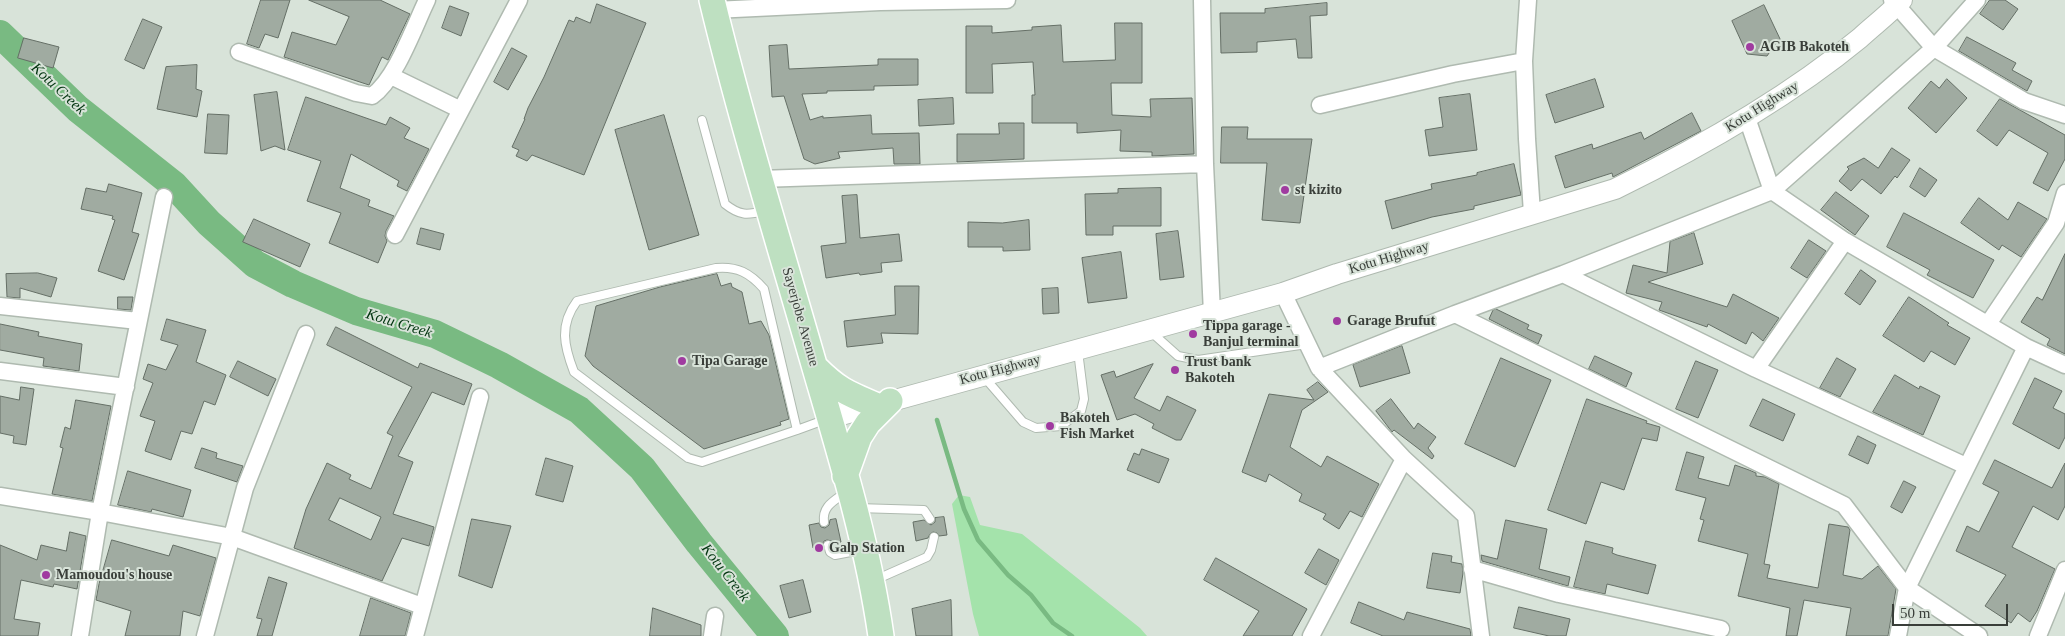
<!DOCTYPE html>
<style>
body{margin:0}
#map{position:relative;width:2065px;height:636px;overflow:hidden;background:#d8e3d9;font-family:"Times New Roman",serif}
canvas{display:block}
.scale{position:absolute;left:1892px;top:604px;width:116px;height:22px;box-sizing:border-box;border:2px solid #393e39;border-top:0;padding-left:6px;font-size:15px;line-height:18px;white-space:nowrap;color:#393e39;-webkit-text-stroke:4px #d8e3d9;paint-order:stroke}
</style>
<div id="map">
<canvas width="2065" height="636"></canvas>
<div class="scale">50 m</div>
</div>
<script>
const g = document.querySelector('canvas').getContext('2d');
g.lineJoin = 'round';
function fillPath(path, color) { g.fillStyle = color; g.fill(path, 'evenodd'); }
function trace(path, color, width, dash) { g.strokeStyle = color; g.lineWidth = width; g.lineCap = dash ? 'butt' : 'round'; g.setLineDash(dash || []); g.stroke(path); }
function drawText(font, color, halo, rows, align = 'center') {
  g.font = font + ' "Times New Roman",serif'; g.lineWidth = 4; g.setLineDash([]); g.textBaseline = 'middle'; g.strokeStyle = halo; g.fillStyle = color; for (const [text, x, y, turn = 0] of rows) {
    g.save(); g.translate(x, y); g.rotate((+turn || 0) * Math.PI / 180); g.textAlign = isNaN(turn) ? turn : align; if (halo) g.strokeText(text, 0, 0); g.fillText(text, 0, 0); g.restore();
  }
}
fillPath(new Path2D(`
 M959,495l11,2 10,28 42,9 118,94 7,8h-168l-6,-22 -21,-110z`), '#a4e3ab');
trace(new Path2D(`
 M937,420l27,89 14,31 30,35 23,20 22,28 19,13`), '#79ba82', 4.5);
trace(new Path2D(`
 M0,34l78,75 96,76 35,38 46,41 38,20 63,27 79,23 64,31 80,45 63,58 57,75 76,93`), '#79ba82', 28);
const building = new Path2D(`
 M261,0h29l-12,38 -13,-4 -6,14 -12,-4z
 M309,0h71l30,14 -22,46 -6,-3 -13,28 -85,-28 8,-25 44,13 13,-28z
 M1990,0h15l13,9 -15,21 -23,-16z
 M1327,3v12l-17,1 2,42h-14l-2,-19 -39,3v10l-36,1 -1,-40h45v-4z
 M597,4l49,19 -62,152 -52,-20 -5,6 -11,-5 3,-6 -7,-3 13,-28h-1l4,-11 16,-31 25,-57 5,2 2,-5 14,6z
 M1764,5l17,36 -5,2 -9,13 -20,-2 -15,-33z
 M450,6l19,7 -8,23 -19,-8z
 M143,19l19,8 -18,42 -19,-9z
 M1115,23h27v60h-31l1,32 39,2 -1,-18 42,-1 2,56 -42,2v-4l-32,-1 1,-21 -44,3v-10h-45v-28h3l-2,-33 -41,2 1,29h-27v-67h26v7l40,-3v-3l29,-2 2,37 52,-2z
 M1967,37l49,26 -4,7 20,11 -5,10 -68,-40z
 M24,38l35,9 -6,21 -35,-10z
 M787,45l2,24 89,-4v-6h40v26l-44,1v4l-47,1v2l-25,1 8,26 13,-4v2l48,-3 1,19 47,-1 1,31h-26l-1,-16 -55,4 2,6 -25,6 -11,-5 -20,-63 -12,1 -3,-51z
 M512,48l15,8 -19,34 -14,-8z
 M197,65l-1,24 6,2 -5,26 -40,-8 9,-42z
 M1595,79l9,28 -49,16 -9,-28z
 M1947,79l20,19 -31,35 -28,-25 23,-27 8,7z
 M277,92l8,58 -10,-4 -14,5 -7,-56z
 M1470,94l7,56 -48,6 -4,-26 18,-3 -4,-29z
 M306,97l80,28 4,-8 20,11 -6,10 25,11 -22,42 -10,-5 2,-5 -48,-27 -11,34 30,12 -2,6 26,10 -8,15 -1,5 2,5 -9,22 -49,-20 12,-30 -34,-12 14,-40 -33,-11z
 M953,98l1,26 -35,2 -1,-26z
 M2000,99l65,36v24l-17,32 -15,-8 15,-30 -39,-23 -12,16 -20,-15z
 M1692,113l9,18 -88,46 -1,-4 -47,15 -10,-32 37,-12 1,5 48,-17 3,7z
 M208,114l21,1 -2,39 -22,-1z
 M664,115l35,120 -50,15 -34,-120z
 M999,123h25v36l-67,3v-28h42z
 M1222,127h26l-1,12h65l-12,84 -38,-3 5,-57h-46z
 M1892,148l18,12 -13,18 -2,-2 -14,18 -19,-15 -11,12 -12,-10 10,-12 -2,-2 17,-9 14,10z
 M1514,164l7,31 -47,11v3l-42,8 -40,12 -7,-28 47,-12 -1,-5 46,-9v-2z
 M1920,168l17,12 -12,17 -15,-10z
 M109,184l33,9 -10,39 7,2 -15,46 -26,-9 17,-51 -3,-1 1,-3 -32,-7 5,-21 20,4z
 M1161,188v38h-48v9h-27l-1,-41 33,-1v-4z
 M1836,192l33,24 -14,19 -34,-25z
 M857,195l3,43 39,-4 3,27 -21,2 1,9 -22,3 -1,-2 -33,5 -5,-32 25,-3 -4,-47z
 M1979,198l29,22 10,-18 29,17 -26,38 -19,-12 -3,5 -38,-27z
 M1904,213l90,47 -21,38 -46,-23 3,-5 -43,-23z
 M254,219l56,25 -10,23 -57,-25z
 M1029,220l1,30 -27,1v-4h-35v-25l34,1z
 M421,228l23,6 -4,16 -23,-6z
 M1178,231l6,46 -24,3 -4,-46z
 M1694,233l9,31 -55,18 79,25 6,-13 46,24 -16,23 -11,-9 -6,12 -38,-20 -1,3 -48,-17 3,-8 -36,-9 7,-28 34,8 3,-31z
 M1809,240l17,11 -19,27 -16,-10z
 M1121,252l6,46 -39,5 -6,-45z
 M2065,254v100l-18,-9 3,-6 -29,-17 16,-25 5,3z
 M1861,270l15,11 -16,24 -15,-11z
 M38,273l19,5 -6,19 -31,-9v10l-13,-1 -1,-23z
 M717,274l4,12 10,-3 1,4 10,5 7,32 12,-3 8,14 20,84 -9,3 1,3 -77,24 -111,-83 -8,-10 11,-50 64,-19z
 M895,286h24l-1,48 -37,-1 2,10 -36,4 -3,-26 51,-6z
 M1058,288l1,25 -16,1 -1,-25z
 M118,297h15l-2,13 -13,-1z
 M1909,297l40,26 -2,2 23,13 -15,27 -24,-14 -7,11 -41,-26z
 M1496,309l33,16 -2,4 15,6 -4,9 -49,-25 4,-9z
 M167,319l39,11 -10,32 30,13 -11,30 -11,-4 -12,33 -11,-3 -10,29 -26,-9 10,-30 -15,-5 13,-33 -10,-4 5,-15 18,6 12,-25 -17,-5z
 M0,324l39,8 -1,4 44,8 -3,27 -36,-5 1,-8 -44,-8z
 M336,327l82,41 2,-5 52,21 -8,21 -32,-13 -34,64 15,6 -20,52 41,13 -5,19 -27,-8 -20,43 -88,-33 12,-39 21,-46 24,12 -2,4 22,10 22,-53 -6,-3 25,-46 -85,-42zM340,498l41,19 -10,23 -42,-20z
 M1402,346l8,27 -50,14 -7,-22z
 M1595,356l37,17 -6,14 -37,-18z
 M1501,358l50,22 -36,87 -50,-23z
 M1837,358l19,11 -16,28 -20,-9z
 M238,361l38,18 -8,17 -38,-19z
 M1696,361l22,9 -20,48 -22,-9z
 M1153,364l-19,34 26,13 7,-15 29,14 -15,30h-5l-24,-12 2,-4 -19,-10 -18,6 -16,-45 13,-4 2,6z
 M1895,375l24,14 1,-3 20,10 -17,39 -50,-23z
 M2035,378l27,13 -9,17 12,6v23l-6,12 -46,-25z
 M1318,382l10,10 -26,18 -12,37 31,20 6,-11 52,28 -17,33 -12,-6 -11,18 -16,-10 3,-5 -27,-13 3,-7 -33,-20 -3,8 -24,-10 27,-78 45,6 -7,-10z
 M21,387l13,2 -8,56 -13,-2 1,-7 -14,-3v-37l19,4z
 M1391,399l23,30 4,-6 18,14 -8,11 6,8 -2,3 -38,-29 -2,2 -16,-21z
 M1587,399l60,22 -1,2 14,4 -3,14 -15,-3 -18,52 -23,-8 -15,42 -38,-14z
 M1763,399l32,15 -12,27 -33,-15z
 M76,400l35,6 -19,95 -40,-7 11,-46 -3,-1 5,-20 5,2z
 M1858,436l18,9 -8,19 -19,-9z
 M202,448l15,5 -1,5 27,8 -6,16 -42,-14z
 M1142,449l27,10 -10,24 -32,-13 7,-17 5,2z
 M1687,452l17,5 -6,21 31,8 6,-21 14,5 7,3v3l9,1 14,7 -15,80 6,1 -3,13 51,10 11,-64 19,3 2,3 -7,45 19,4 16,-13 18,23 -8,47h-42l5,-28 -47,-8 -7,36h-11l4,-28 -52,-12 10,-42 -50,-13 6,-21 -4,-1 6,-21 -30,-8z
 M546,458l27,8 -10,36 -27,-7z
 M1995,460l57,28 13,-25v43l-7,14 -25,-14 -21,41 43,22 -18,42 -7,11 -12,-9 -7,10 -26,-17 21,-31 -50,-24 11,-25 12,6 20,-40 -16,-8z
 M128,471l63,19 -8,27 -31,-8 -1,3 -33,-7z
 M1904,481l12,6 -14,26 -11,-6z
 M944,517l3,18 -8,1 -2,-3 -4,-1 -3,2 -2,4 -12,3 -3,-19 11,-2 7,5 4,-3v-4z
 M472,519l39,7 -19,62 -33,-12z
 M836,519l5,23 -8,2 -1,-3 -5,-1 -3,1 -1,5 -10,2 -4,-23 10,-2 2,4 4,1 4,-3 1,-5z
 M1506,520l41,9 -8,40 31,8 -2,9 -86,-25 -1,-6 16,4z
 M70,532l16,4 -9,53 -23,-5 -1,3 -32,-7 -7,39 26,4 -2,13h-38v-91l37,15 4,-15 25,6z
 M112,540l57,16 4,-11 43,13 -16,58 -17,-5 -3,25h-55l6,-25 -35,-11 3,-16z
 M1586,541l27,7 -1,5 5,2 39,10 -8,29 -41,-10 -2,10 -31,-7z
 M1319,549l20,11 -13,25 -21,-12z
 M1433,553l19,3 -1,6 11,2 1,9 -3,20 -33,-5z
 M1216,558l91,51 -15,27h-49l16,-25 -55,-31z
 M269,577l18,6 -15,53h-15l5,-17 -5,-1z
 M803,580l8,32 -22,6 -9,-32z
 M371,598l40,15 -6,23h-45z
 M951,600l1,36h-36l-4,-27z
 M1359,602l45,18 3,-8 63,17 1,7h-88l-32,-13z
 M1519,607l51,12 -4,17h-17l-35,-8z
 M653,608l48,17v11h-51z`);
fillPath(building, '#a0aba1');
trace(building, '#656f66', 1);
const service = new Path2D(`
 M702,120l23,84c15,12 22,11 40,7
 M1150,331l28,25 20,4 109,-16
 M985,378l38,44 13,6 25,-2 20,-15 3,-12 -6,-48
 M797,430l-95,32 -14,-4 -114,-86c-10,-26 -15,-47 3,-71l139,-33c21,-2 34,5 48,21l33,141 30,-11
 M857,508l67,2 6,9
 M824,522c-2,-16 10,-21 22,-30
 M828,545l2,7 5,3 26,-5
 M875,580l52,-23 4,-7 3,-13`);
const minor = new Path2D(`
 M1202,0l3,164 7,149
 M1528,0l-4,61 3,78 5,74
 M1892,0l42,48 90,53 41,14
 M714,10l166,-8 127,-2
 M239,52l117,41 16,3c24,-17 42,-69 55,-96
 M391,76l70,34
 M1320,105l133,-31 71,-13
 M1747,118l25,73 73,50 181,106 39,18
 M760,179l445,-15
 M395,235l124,-235
 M1563,274l193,95 210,97
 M1283,293l36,75 136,-54 389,191 63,83 72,48
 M0,306l138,15
 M1455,314l108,-40 209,-83 162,-143 43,-48
 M1988,324l68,-101 9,-30
 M1319,368l85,91 62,57 15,120
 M1756,369l89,-128
 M0,371l126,16
 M0,496l100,16 132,25 190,69
 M1472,569l87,25 162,35
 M80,636l20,-124 64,-315
 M205,636l40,-148 61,-154
 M415,636l65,-239
 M712,636l3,-20
 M1311,636l93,-177
 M1898,636l9,-48 119,-241
 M2038,636l27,-66`);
const tertiary = new Path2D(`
 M830,418l453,-125 54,-19 278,-85c86,-42 171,-90 245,-151 14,-13 29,-24 42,-38`);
const primary = new Path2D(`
 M712,0c30,124 68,246 103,368 26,89 53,177 66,268
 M815,367c22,22 31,26 60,38
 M845,476l14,-39 9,-14 22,-22`);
trace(service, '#afbab0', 10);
trace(minor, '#afbab0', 19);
trace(tertiary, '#afbab0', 22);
trace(primary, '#fff', 28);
trace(service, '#fff', 8);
trace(minor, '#fff', 16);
trace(tertiary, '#fff', 20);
trace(primary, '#bee0c1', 25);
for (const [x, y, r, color] of [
 [1750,47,5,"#a03ba0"],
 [1285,190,5,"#a03ba0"],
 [1337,321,5,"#a03ba0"],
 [1193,334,5,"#a03ba0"],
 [682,361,5,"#a03ba0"],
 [1175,370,5,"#a03ba0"],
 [1050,426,5,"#a03ba0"],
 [819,548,5,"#a03ba0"],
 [46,575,5,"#a03ba0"]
]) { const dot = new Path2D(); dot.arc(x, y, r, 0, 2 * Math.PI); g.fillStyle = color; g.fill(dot); trace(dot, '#d8e3d9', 2); }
drawText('bold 14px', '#393e39', '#d8e3d9', [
 ["AGIB Bakoteh",1760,47],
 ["st kizito",1295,190],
 ["Garage Brufut",1347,321],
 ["Tippa garage -",1203,326],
 ["Banjul terminal",1203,342],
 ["Tipa Garage",692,361],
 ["Trust bank",1185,362],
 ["Bakoteh",1185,378],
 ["Bakoteh",1060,418],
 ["Fish Market",1060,434],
 ["Galp Station",829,548],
 ["Mamoudou's house",56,575]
], 'left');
drawText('14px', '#393e39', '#d8e3d9', [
 ["Kotu Highway",1762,107,-32],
 ["Kotu Highway",1389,258,-17],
 ["Sayerjobe Avenue",800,317,74],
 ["Kotu Highway",1000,370,-15]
]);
drawText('italic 15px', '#01340f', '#d8e3d9', [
 ["Kotu Creek",58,89,43],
 ["Kotu Creek",399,324,17],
 ["Kotu Creek",725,573,52]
]);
</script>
